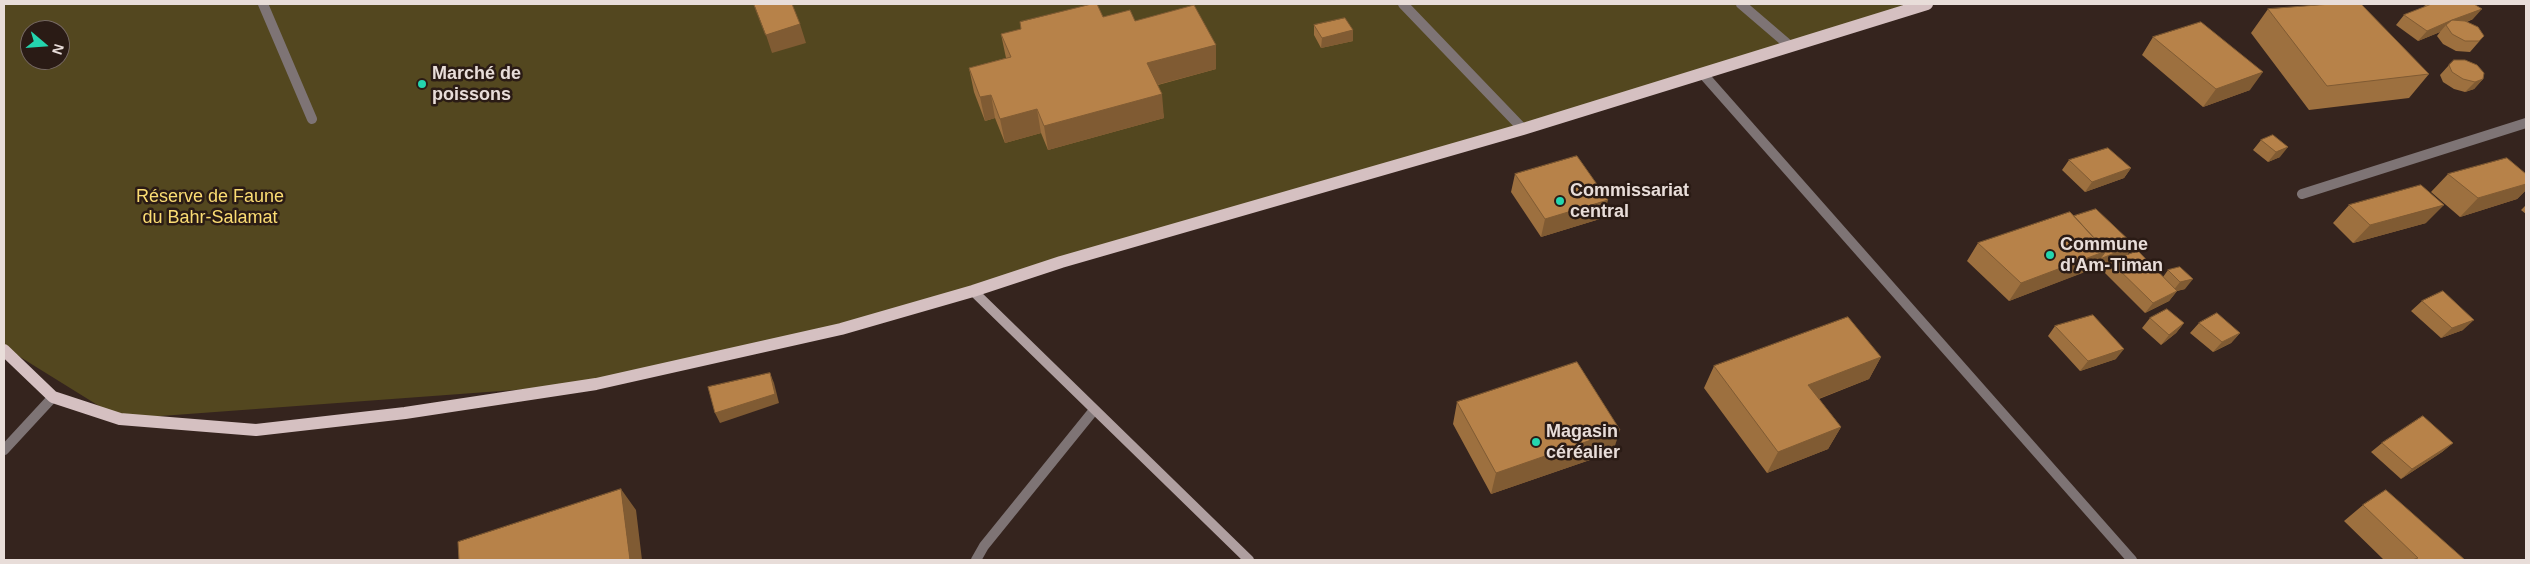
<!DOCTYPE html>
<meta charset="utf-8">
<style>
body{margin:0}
#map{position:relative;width:2530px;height:564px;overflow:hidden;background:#35241e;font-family:Helvetica,sans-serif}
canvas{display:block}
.frame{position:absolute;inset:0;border:5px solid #e8ddd9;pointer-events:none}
.north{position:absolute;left:20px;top:20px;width:50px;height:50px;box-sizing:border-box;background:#2a1b15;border:1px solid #766963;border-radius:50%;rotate:108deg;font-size:14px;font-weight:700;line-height:20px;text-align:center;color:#e8ddd9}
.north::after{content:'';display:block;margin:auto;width:18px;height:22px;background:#24d5ae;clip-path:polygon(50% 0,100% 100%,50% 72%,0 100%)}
</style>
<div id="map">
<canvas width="2530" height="564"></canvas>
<div class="frame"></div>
<div class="north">N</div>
</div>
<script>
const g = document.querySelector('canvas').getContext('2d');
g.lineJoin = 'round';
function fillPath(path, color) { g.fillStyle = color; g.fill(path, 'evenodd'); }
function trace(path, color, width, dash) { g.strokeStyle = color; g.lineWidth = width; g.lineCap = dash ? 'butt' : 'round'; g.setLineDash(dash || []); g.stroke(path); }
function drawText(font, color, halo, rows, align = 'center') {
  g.font = font + ' Helvetica,sans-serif'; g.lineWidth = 5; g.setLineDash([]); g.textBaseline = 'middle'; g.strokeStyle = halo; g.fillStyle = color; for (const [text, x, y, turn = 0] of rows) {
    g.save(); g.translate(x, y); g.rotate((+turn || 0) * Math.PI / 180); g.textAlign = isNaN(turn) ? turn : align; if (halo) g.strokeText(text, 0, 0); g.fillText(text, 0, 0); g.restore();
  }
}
fillPath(new Path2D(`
 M4,4h1923l-954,287 -377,93 -476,35 -116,-72zM30,30h30v30h-30z`), '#53471f');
trace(new Path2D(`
 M263,4l49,115
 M1403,4l120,125
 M1741,4l49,42
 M1702,73l430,487
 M2302,194l224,-71
 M4,450l49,-53
 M976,560l8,-14 110,-136`), '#7e7475', 10);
trace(new Path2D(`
 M973,291l276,269`), '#af9fa0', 10);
trace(new Path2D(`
 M4,350l49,47 67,22 136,11 149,-17 191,-29 245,-55 132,-38 88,-29 462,-133 404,-125`), '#d5c0c1', 12);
fillPath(new Path2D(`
 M2422,4h52l-1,15 -6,3 17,14 -14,16 -14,-1 -13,-7 -6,-8 3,-4 -22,9 -22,-16 8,-10 22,-9z
 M2268,9l161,65 -20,24 -100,12 -58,-77z
 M1103,17l32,4 81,48 -58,16 6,33 -116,32 -7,-17 -36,10 -10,-25 -10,3 -11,-29 -5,-24 37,-10 -5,-24z
 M1314,25l39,16 -32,7 -7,-13z
 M2153,37l97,53 -47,17 -61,-52z
 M2449,65l34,14 -9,10 -9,3 -11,-3 -11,-7 -3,-7z
 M2273,135l7,22 -12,5 -15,-12 8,-10z
 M2069,160l62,8 -7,10 -39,14 -23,-22z
 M1515,174l88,44 -62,19 -30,-45z
 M2448,174h78v16l-9,9 -57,18 -29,-25z
 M2349,205l77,18 -73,20 -20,-20z
 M2526,205v9l-5,-4z
 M2074,216l60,29 -7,10 36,22 5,-7 12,-3 5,22 -8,2 -8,10 -24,12 -42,-42 7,-9 -101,39 -42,-40 11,-18z
 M2422,301l41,29 -22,8 -30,-27z
 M2150,318l34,5 -8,10 -15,12 -19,-17z
 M2199,323l41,10 -9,10 -18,9 -23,-19z
 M2055,326l61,33 -36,12 -32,-35z
 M1881,357l-12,22 -50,20 22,28 -13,22 -61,24 -63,-85 10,-22z
 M1457,402l156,50 -122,42 -38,-70z
 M2382,443h71l-11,9 -41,27 -30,-27z
 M2363,505l102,55h-81l-40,-39z`), '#9d703f');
fillPath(new Path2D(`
 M2482,9l-9,10 -25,10 4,-9z
 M2452,20l-6,5 -6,7 -22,9 9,-10z
 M800,24l6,19 -34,10 -6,-18z
 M1353,30v11l-32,7 1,-10z
 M1216,45v24l-67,18 -2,-24z
 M2263,72l-13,18 -47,17 13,-18z
 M2483,79l-9,10 -9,3 10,-10z
 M1162,94l2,24 -116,32 -4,-24z
 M991,95l4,23 -10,3 -5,-24z
 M1037,109l4,24 -36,10 -5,-24z
 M2288,147l-8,10 -12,5 8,-10z
 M2131,168l-7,10 -39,14 7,-10z
 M2526,184v6l-9,9 -57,18 18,-19z
 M1608,200l-5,18 -62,19 4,-18z
 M2444,205l-18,18 -73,20 17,-18z
 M2134,245l-7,10 -34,14 7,-10z
 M2106,251l-13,18 -84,32 12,-18z
 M2193,279l-8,10 -13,3 8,-10z
 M2177,291l-8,10 -24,12 8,-10z
 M2474,320l-11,10 -22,8 11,-10z
 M2184,323l-8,10 -15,12 8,-10z
 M2240,333l-9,10 -18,9 9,-10z
 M2124,349l-8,10 -36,12 8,-10z
 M1881,357l-12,22 -72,28 11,-22z
 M770,373l4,10 5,20 -59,20 -5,-10z
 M1841,427l-13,22 -61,24 11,-21z
 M1620,430l-7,22 -122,42 5,-21z
 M2453,443l-11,9 -41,27 11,-10z
 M621,489l15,21 6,50h-12z`), '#805b33');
const building = new Path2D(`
 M754,4h38l8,20 -34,11z
 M1092,4h5l6,13 27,-7 5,11 59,-16 22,40 -69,18 15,31 -118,32 -7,-17 -37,10 -9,-24 -11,2 -11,-29 42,-11 -10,-23 20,-5 -1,-7z
 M2332,4h29l68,70 -102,12 -59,-77z
 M2432,4h42l8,5 -30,11 13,1 13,6 6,9 -5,5h-14l-13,-7 -6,-9 6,-5 -25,11 -23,-16z
 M1345,18l8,12 -31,8 -8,-13z
 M2201,22l62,50 -47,17 -63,-52z
 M2454,60h11l12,5 7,8 -1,6 -8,3 -12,-3 -11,-7 -3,-7z
 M2273,135l15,12 -12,5 -15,-12z
 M2108,148l23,20 -39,14 -23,-22z
 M1577,156l31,44 -63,19 -30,-45z
 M2507,158l19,16v10l-48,14 -30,-24z
 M2421,185l23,20 -74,20 -21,-20z
 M2096,209l38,36 -34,14 6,-8 -32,-35z
 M2070,212l36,39 -85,32 -43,-40z
 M2138,251l39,40 -24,12 -43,-42z
 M2180,267l13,12 -13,3 -12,-12z
 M2443,291l31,29 -22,8 -30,-27z
 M2167,309l17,14 -15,12 -19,-17z
 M2217,313l23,20 -18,9 -23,-19z
 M2093,315l31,34 -36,12 -33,-35z
 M1848,317l33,40 -73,28 33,42 -63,25 -64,-86z
 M1577,362l43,68 -124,43 -39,-71z
 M770,373l5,21 -60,19 -7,-26z
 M2423,416l30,27 -41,26 -30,-26z
 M621,489l9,71h-171l-1,-18z
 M2386,490l79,70h-53l6,-2 -55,-53z`);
fillPath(building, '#b78249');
trace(building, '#805b33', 1);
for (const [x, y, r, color] of [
 [422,84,5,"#24d5ae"],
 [1560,201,5,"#24d5ae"],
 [2050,255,5,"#24d5ae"],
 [1536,442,5,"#24d5ae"]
]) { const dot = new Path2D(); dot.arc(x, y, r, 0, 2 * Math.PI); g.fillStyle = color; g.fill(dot); trace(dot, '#2a1b15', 2); }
drawText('bold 18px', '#e8ddd9', '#2a1b15', [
 ["Marché de",432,74],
 ["poissons",432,95],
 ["Commissariat",1570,191],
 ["central",1570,212],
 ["Commune",2060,245],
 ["d'Am-Timan",2060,266],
 ["Magasin",1546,432],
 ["céréalier",1546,453]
], 'left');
drawText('18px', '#fbdc73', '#2a1b15', [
 ["Réserve de Faune",210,197],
 ["du Bahr-Salamat",210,218]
]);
</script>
